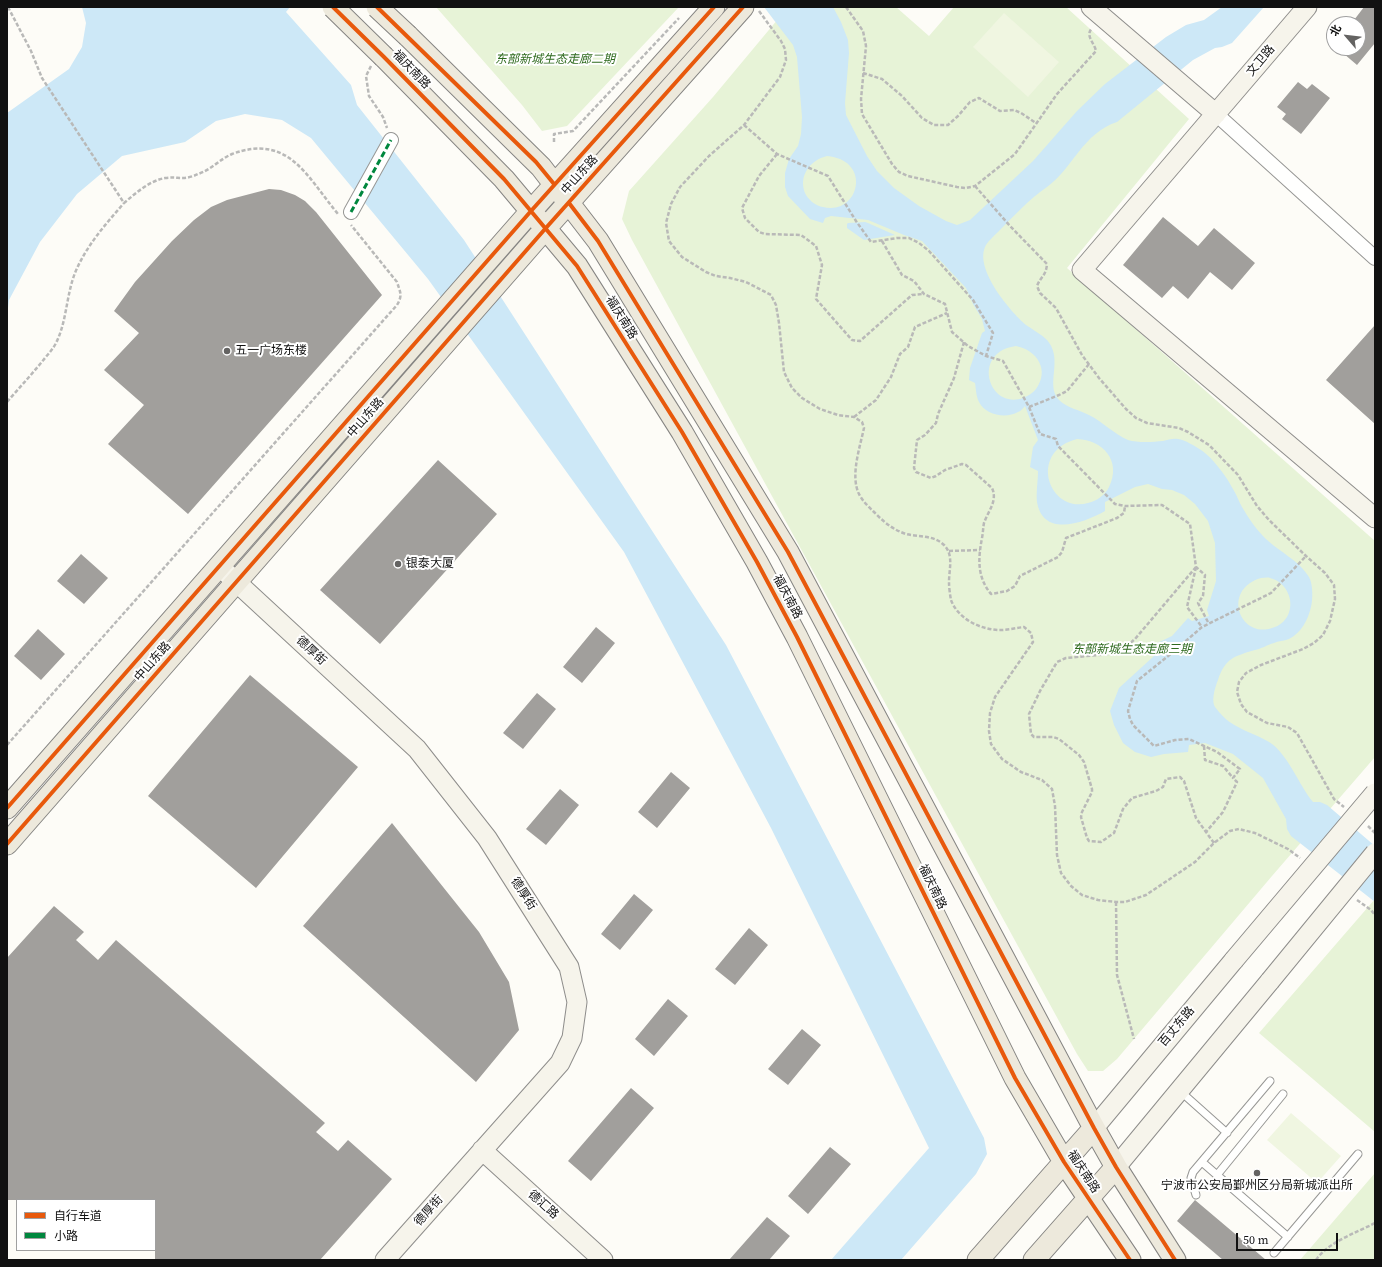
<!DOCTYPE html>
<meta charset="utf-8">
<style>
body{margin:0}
#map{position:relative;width:1382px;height:1267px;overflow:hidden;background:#fdfcf7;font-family:"Source Serif 4","Noto Sans SC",serif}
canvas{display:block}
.frame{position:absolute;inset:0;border:8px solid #111;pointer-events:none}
.legend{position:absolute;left:16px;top:1199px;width:140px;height:52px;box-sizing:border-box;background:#fff;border:1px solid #a0a0a0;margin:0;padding:5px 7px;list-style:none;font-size:12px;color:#111}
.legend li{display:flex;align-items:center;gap:8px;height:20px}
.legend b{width:20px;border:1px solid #a0a0a0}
.north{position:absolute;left:1326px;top:16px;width:40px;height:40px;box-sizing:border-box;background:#fff;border:1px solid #a0a0a0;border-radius:50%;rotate:298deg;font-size:11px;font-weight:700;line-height:16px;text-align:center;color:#111}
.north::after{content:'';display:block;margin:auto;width:14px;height:18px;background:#646362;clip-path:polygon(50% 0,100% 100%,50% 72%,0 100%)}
.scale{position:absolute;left:1236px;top:1233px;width:102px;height:18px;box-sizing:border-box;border:2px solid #111;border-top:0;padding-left:5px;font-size:12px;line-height:14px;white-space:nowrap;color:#111;-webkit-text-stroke:3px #fff;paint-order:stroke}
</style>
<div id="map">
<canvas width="1382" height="1267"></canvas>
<div class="frame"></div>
<ul class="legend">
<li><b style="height:5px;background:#e8590c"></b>自行车道</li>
<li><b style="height:5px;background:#00873e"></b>小路</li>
</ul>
<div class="north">北</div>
<div class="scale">50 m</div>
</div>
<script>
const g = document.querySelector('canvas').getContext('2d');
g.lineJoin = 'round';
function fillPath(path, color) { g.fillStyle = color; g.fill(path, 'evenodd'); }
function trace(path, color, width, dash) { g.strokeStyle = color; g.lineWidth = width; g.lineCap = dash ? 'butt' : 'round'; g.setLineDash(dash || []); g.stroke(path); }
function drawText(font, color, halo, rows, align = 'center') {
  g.font = font + ' "Source Serif 4","Noto Sans SC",serif'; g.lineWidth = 4; g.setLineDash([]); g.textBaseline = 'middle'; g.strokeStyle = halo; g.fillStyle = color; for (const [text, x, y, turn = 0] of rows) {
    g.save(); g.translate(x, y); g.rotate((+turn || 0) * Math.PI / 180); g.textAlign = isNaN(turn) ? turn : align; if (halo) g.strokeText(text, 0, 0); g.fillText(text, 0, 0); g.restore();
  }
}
fillPath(new Path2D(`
 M436,7h243l-112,119 -25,5 -20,-26z
 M788,7h108l33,29 25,-29h112l123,112 -122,149 308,273v216l-103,119 -155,183 -14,12h-15l-11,-17 -445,-814 -10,-21 7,-28 84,-94z
 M1375,899v233l-116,-99z
 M1375,1173v87h-75z`), '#e7f3d7');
fillPath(new Path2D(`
 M1004,13l55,49 -31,35 -55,-50z
 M1291,1113l50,43 -24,27 -50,-43z`), '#f0f6e1');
fillPath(new Path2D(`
 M82,7h208l-4,5 65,73 6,20 107,135 262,405 258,493 3,16 -11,20 -75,86h-70l98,-112 -158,-320 -147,-276 -196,-273 -117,-141 -29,-18 -37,-6 -29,7 -31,21 -63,14 -45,38 -37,48 -31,58 -2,16v-203l62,-44 13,-22 4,-24z
 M764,7h69l8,15 7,18 1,13 -4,50 1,12 21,41 10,15 17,17 25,18 27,15 11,4 13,-5 63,-59 44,-50 28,-27 61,-47 20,-12 18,-5 18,-13h42l-32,36 -10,4 -7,1 -22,12 -76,62c-34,11 -44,46 -70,65 -19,13 -33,29 -49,45 -4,4 -11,10 -13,15 -10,23 25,64 41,78 7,5 15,9 21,15 15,17 2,38 8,54 6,13 23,15 34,21 14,7 25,19 39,25 10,3 25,2 35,1 5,-1 10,-3 15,-2 7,1 17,7 23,11 11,7 26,27 32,39 4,6 6,13 9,18 6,10 13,21 21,29 14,15 35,23 46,41 4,7 4,22 2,30 -3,13 -10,26 -22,32 -5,2 -11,2 -15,4 -7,2 -13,6 -19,7 -20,6 -30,8 -37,30 -3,7 -6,18 -4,25 0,1 5,7 6,8 14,17 35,19 52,31 17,13 27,41 41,58h7l7,3 48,41v56l-84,-66 -4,-7 -1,-10 -23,-41 -30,-24 -28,-11 -16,2 -1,7 -24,2 -13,3 -16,-5 -12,-9 -9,-18 -4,-14 9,-23 35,-32 -3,-10 21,-10 16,-18 4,3 17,-5 -2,-6 9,-29 -1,-38 -7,-22 -13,-17 -11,-9 -12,-5 -10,-1 -14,-5 -13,3 -30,15v9c-21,12 -62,27 -68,-9 -1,-10 1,-22 1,-31l-8,-4 3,-20 5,-7 -13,-34c-2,2 -4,5 -7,6 -12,7 -33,3 -39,-10 -3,-6 -3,-13 -4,-19l-6,-3 1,-12 12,-35 3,-2 -3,-12 -9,-15 -7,-16 -44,-47 -18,-6 -36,-15 -37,-4 -6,2 -2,5 -13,-4 -22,-23 -3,-9v-14l4,-14 9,-13 3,-12 1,-17 -5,-60 -4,-12zM827,156c46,4 32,60 -4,51 -7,-1 -13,-6 -17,-12 -9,-18 4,-35 21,-39zM1016,346c21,4 34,24 20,43 -3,4 -8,7 -13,9 -35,12 -52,-46 -7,-52zM1077,439c26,1 45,22 32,48 -4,8 -12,14 -21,16 -39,11 -61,-51 -11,-64zM1261,578c3,0 7,-1 9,0 16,4 25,22 18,37 -3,6 -8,11 -16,13 -32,11 -51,-38 -11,-50z
 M865,222l3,1 27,12 -31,5 -17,-12v-4l1,-1z`), '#cde8f7');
fillPath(new Path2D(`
 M1364,7h11v36l-18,22 -20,-17h21v-24h-7z
 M1298,82l9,7 5,-5 18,14 -29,36 -19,-15 4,-5 -9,-7z
 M269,189l12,1 14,5 10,6 11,11 66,83 -194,219 -80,-70 36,-39 -40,-35 35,-37 -25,-22 21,-29 37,-41 22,-21 17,-13 16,-7z
 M1163,217l35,29 16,-18 41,35 -23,27 -22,-18 -22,27 -15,-13 -11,12 -39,-33z
 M1375,325v99l-49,-44z
 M438,460l59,54 -117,130 -60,-54z
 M81,554l27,24 -24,26 -27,-23z
 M596,627l19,16 -33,40 -19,-16z
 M38,629l27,25 -24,26 -27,-24z
 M250,675l108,92 -102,121 -108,-92z
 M537,693l19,16 -33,40 -20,-16z
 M671,772l19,16 -33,40 -19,-16z
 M560,789l19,16 -33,40 -20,-16z
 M392,823l87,109 30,50 10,48 -43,52 -173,-156z
 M634,894l19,16 -33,40 -19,-16z
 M54,906l30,26 -8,8 22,20 18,-20 209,183 -9,9 22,19 10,-11 44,39 -72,81h-165v-60h-148v-242z
 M749,928l19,17 -33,40 -20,-16z
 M668,999l20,17 -34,40 -19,-17z
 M802,1029l19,16 -33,40 -20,-16z
 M631,1088l23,20 -63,73 -23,-20z
 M830,1147l21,17 -43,50 -20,-18z
 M1195,1200l71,60h-43l-46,-39z
 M767,1217l23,19 -21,24h-40z`), '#a19f9c');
const lane = new Path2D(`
 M1180,1091l47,42
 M1202,1162l86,75
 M1217,1175l66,-81
 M1196,1195l-5,-17 2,-6 77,-91
 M1274,1253l84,-99`);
const street = new Path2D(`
 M1216,114l159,144
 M351,212l40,-72`);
const secondary = new Path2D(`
 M1091,7l125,107
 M1307,7l-225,263 293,248
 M219,566l198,183 70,89 82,129 8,35 -5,36 -12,25 -175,197
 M1094,1128l140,-168
 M482,1150l121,110
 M1116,1167l154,-186`);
const primary = new Path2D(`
 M408,36l133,131 57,74 190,311 306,576 22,39 59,93
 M384,57l120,122 73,87 105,166 75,130 40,75 218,441 49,84 66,98
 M7,808l524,-597 183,-204
 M7,844l538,-615 198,-222
 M978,1260l116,-132
 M1034,1260l82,-93`);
trace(lane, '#979795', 9);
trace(street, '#979795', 16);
trace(secondary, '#8e8d8b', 21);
trace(primary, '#858482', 23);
trace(new Path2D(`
 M8,7l23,44 11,27 82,125c12,-10 25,-22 41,-25 7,-1 12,0 18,0 5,0 11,-2 15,-4 13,-4 22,-15 34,-20 57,-21 75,23 106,60
 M846,7l17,24 3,15 -5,53 1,15 30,50 7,8 9,4 49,11 9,1 9,-2 40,-32 42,-60 39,-43c-2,-9 -11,-15 -4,-23
 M759,11l22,30 4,8 1,11 -6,17 -36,48 -35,31 -29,31 -9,17 -5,19 3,18 13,16 24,15 10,4 14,2 16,4 25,13 5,10 3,18 5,49 8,16 10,10 18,11 18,6 16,2 8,5 2,6c-4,19 -14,48 -5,66 4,8 11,14 17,20 10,10 18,16 30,20 13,3 28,1 38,11 10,10 5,24 5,37 0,5 1,13 2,18 7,19 30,30 49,30 8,0 16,-2 24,-3l7,6 2,9 -38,55 -5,16 -1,18 2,13 11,15 19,13 21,8 10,9 3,17 2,49 4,18 10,13 11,9 16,5 18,2h9l21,-7 49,-33 19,-19 16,-12 9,-2 16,4 33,16 12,9
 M371,66l-5,10 3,20 14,21 4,11
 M863,73l19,6 20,17 20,22 12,7h14l10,-9 12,-14 9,-4 21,13 14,-1 7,3 15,10
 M744,125l33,29 51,22 28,45 15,21 26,-4h12l10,5 10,8 44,49 20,33 -7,23
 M554,142v-8l19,-3 106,-113
 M777,154l-18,22 -17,32 3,10 14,14 6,2 36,1 15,11 6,19 -6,34 36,41 8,1 52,-46 11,-1
 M975,186l35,40 37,38c-1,12 -6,12 -10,22l3,7 16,15 26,47 17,23 27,31 10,9 11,5 32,5 9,4 21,13 29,30 19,31 12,14 37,36 19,17 9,12 1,14 -5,22 -7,14 -9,8 -11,6 -42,16 -15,8 -7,9 -2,10 4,12 6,8 20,11 21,4 9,6 37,66 10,8
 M882,241l20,34 12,6 10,13 21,10 7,28 16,14 18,10 17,5 26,46 11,27 16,5 2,7 57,58 10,2 37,-1 28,19 6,43 9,8 -2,21 -5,7 11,21
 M964,342l-10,36 -16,36 -2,9 -11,12 -8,5 -3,28 2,4 15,6 5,-2 9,-6 17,-6 4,1 26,23c6,13 -4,23 -8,35 -1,5 -1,10 -2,15 -4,21 -5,39 9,56l16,-3 8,-5 5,-10 38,-19 4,-5 4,-14 51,-20 7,-5 1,-7
 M7,402c13,-15 26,-29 38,-44 4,-5 8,-9 11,-15 11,-22 10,-47 19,-70 11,-27 30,-48 49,-70
 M1029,407l30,-12 8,-4 22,-27
 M854,417l22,-17 15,-23 9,-23 8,-7 7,-20 32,-14
 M949,551l31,-1
 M1196,567l-61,72 -14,12 -12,3 -43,4 -9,4 -17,29 -11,23 2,20 3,3h19l6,2 20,16 5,7 8,27v3l-10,20 -1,5 6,21 2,3 12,1 13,-9 9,-24 9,-11 24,-7 7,-4 3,-8 14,-2 4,4 12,37 10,14
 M1196,567l-9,40 15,20
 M7,745l390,-440c6,-10 3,-13 0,-23l-46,-57
 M1204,746l1,14 18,6 10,12
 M1368,826l7,7
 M1214,843l-8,-11 17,-20 14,-30 -4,-4 7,-9 -23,-17 -28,-13 -14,1 -21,6 -21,-21 -3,-6 -2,-8 9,-30 35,-28 30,-26 69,-34 35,-37
 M1357,900l14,10 4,5
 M1116,902l1,73 17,64
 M1316,1260c12,-18 40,-27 59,-37`), '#b9b9b8', 2.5, [4, 2]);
trace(lane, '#fffffe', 7);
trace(street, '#fffffe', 14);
trace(secondary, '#f6f4eb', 19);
trace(primary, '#ede9dc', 21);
const secondaryBridge = new Path2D(`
 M1234,960l141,-167
 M1270,981l105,-128`);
const primaryBridge = new Path2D(`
 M333,7l51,50
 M377,7l31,29`);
trace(secondaryBridge, '#8e8d8b', 21, []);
trace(primaryBridge, '#858482', 23, []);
trace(secondaryBridge, '#f6f4eb', 19);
trace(primaryBridge, '#ede9dc', 21);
trace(new Path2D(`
 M351,212l40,-72`), '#00873e', 3, [6, 3]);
trace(new Path2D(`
 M333,7l51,50 120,122 73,87 105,166 75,130 40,75 218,441 49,84 66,98
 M377,7l159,155 18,22
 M569,203l29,38 190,311 306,576 22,39 59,93
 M7,808l524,-597 183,-204
 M7,844l538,-615 198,-222`), '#e8590c', 4);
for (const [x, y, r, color] of [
 [227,351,4,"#646362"],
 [398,564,4,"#646362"],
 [1257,1173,4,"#646362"]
]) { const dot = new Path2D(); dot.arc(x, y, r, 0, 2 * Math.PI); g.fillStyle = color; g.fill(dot); trace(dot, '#fff', 1.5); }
drawText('italic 12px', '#2f6b1f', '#fff', [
 ["东部新城生态走廊二期",555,60],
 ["东部新城生态走廊三期",1132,650]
]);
drawText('12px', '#111', '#fff', [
 ["文卫路",1261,61,-50],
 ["福庆南路",411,70,46],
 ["中山东路",580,175,-48],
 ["福庆南路",621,318,58],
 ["中山东路",366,418,-49],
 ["福庆南路",787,597,62],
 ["德厚街",311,651,43],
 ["中山东路",153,662,-49],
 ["福庆南路",932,887,64],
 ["德厚街",523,894,57],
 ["百丈东路",1177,1027,-50],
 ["福庆南路",1083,1172,57],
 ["德汇路",543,1205,42],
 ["德厚街",429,1211,-48]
]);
drawText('12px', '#111', '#fff', [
 ["五一广场东楼",235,351],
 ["银泰大厦",406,564],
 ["宁波市公安局鄞州区分局新城派出所",1257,1186,"center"]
], 'left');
</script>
